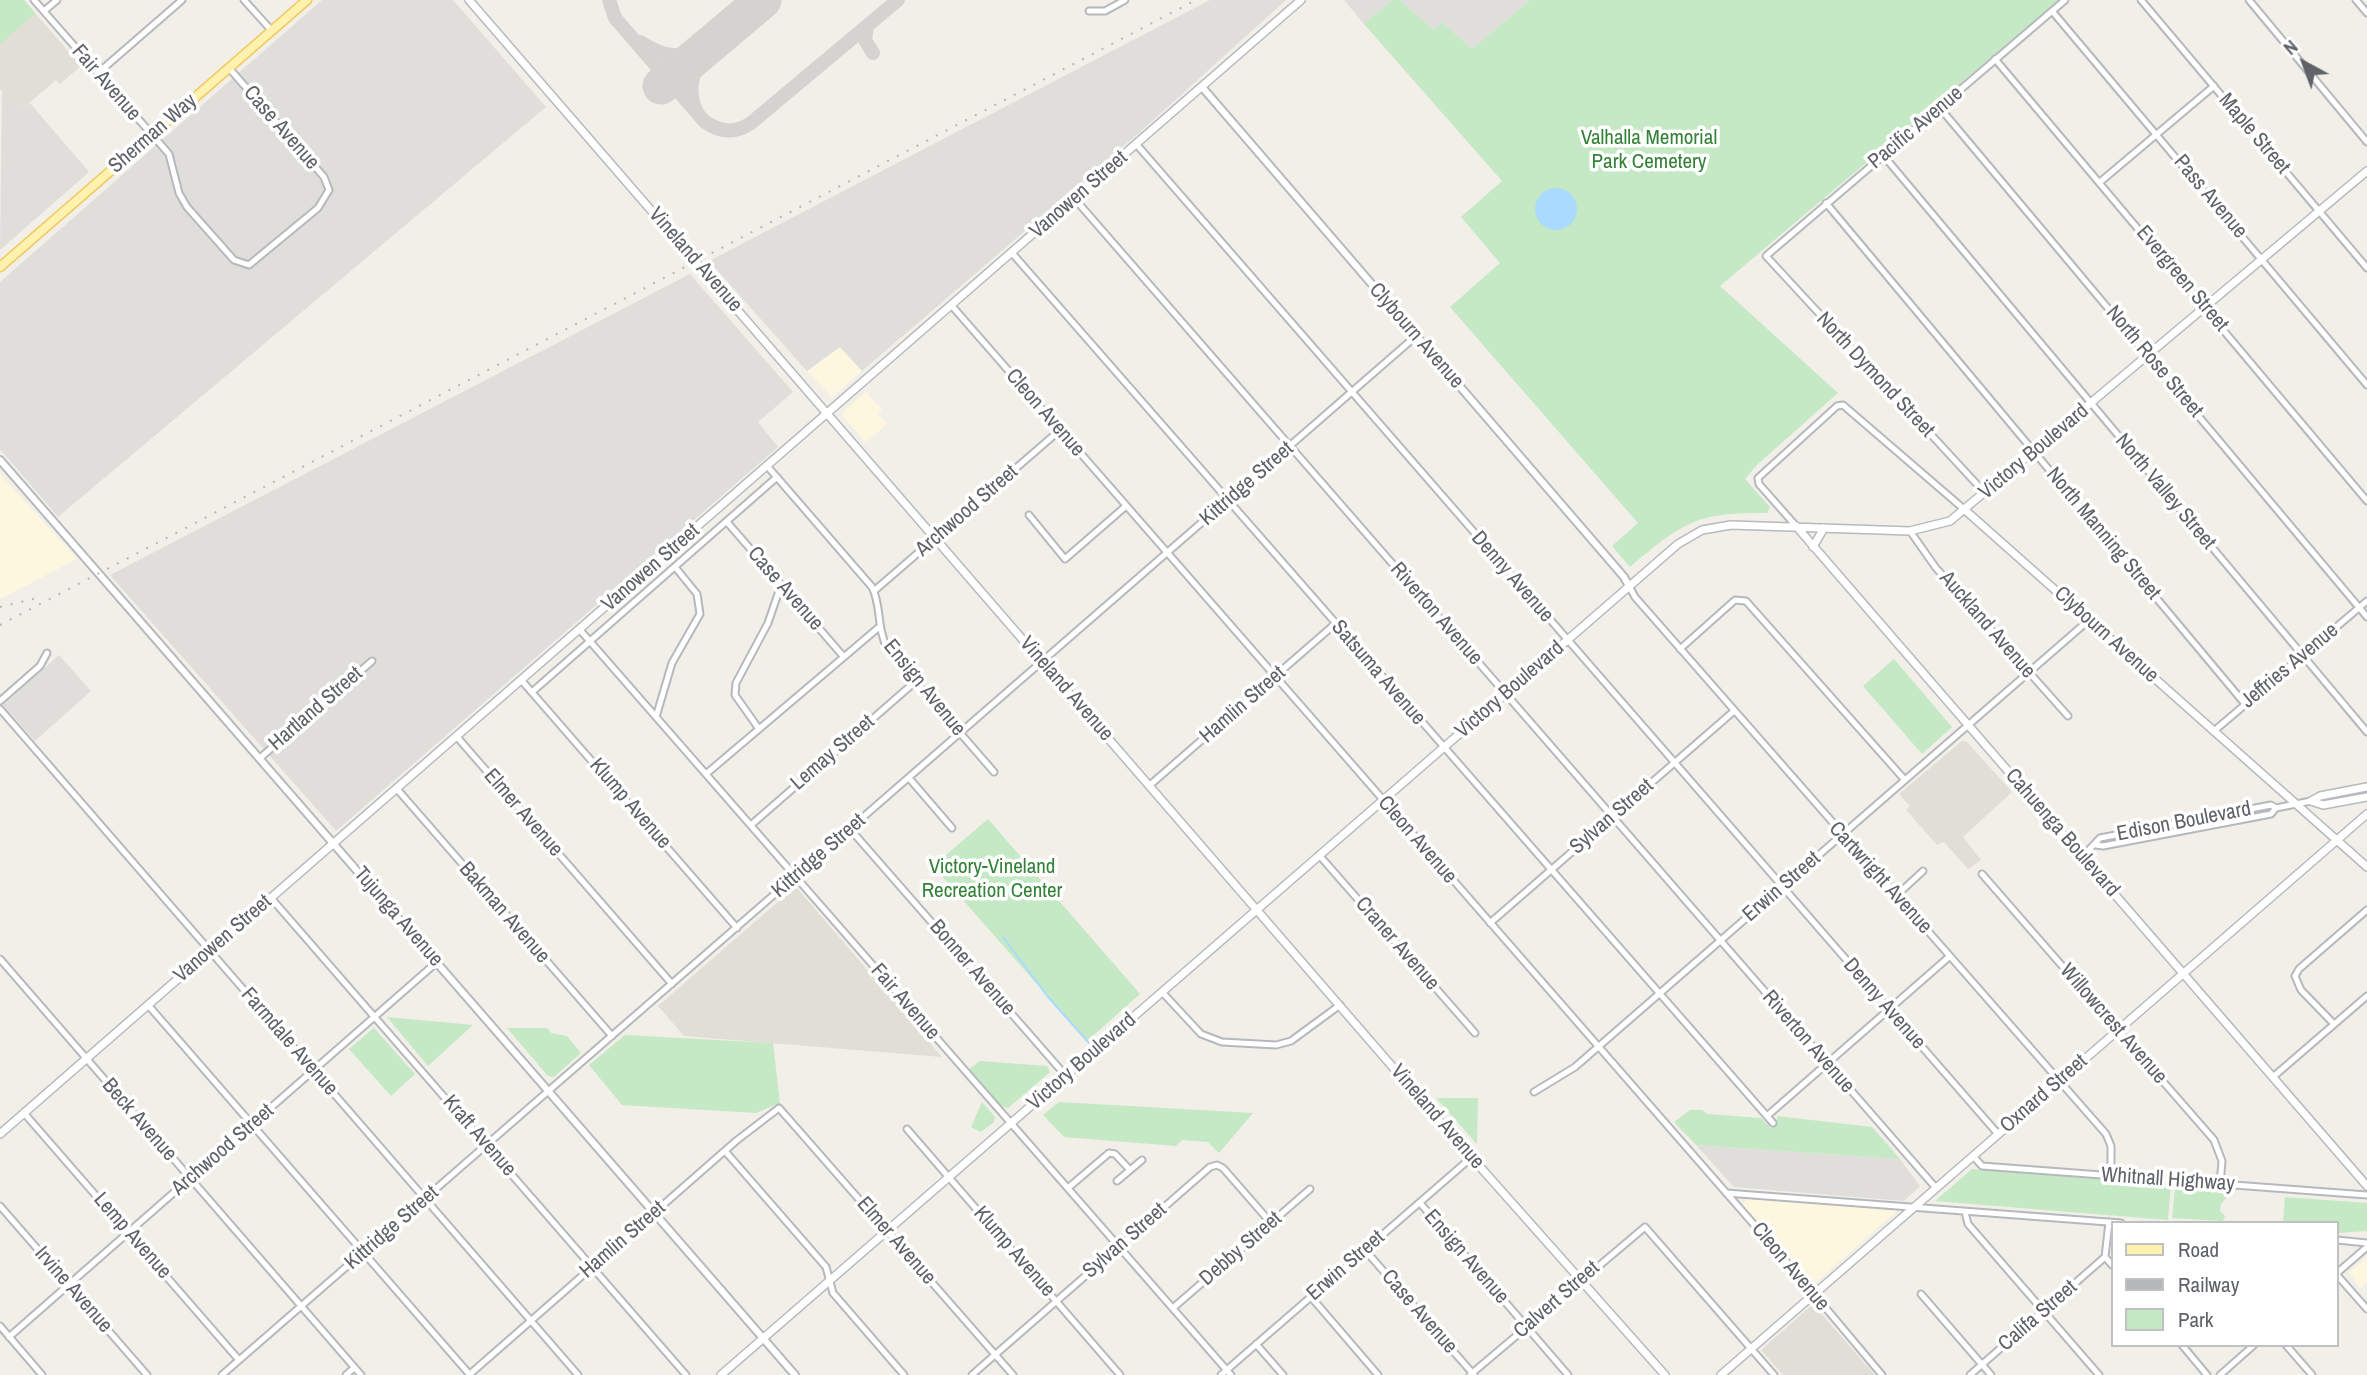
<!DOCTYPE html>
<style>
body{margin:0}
#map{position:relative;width:2367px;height:1375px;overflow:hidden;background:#f1efe8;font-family:"Archivo Narrow",sans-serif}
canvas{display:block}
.legend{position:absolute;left:2111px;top:1221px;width:228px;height:126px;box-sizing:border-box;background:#fff;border:2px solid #bfc1c3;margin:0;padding:9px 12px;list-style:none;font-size:21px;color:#5f6368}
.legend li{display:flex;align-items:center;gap:14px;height:35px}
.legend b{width:35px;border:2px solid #bfc1c3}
.north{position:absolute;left:2269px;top:28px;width:70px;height:70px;-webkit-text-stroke:5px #fff;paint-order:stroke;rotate:319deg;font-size:19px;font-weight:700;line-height:28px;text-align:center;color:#5f6368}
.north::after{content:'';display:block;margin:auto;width:24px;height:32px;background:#5f6368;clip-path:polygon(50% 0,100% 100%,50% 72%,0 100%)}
</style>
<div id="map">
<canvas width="2367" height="1375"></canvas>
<ul class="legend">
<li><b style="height:9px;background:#fff2af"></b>Road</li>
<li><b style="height:9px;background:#b6b7b8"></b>Railway</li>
<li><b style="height:19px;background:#c5e8c5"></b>Park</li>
</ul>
<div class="north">N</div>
</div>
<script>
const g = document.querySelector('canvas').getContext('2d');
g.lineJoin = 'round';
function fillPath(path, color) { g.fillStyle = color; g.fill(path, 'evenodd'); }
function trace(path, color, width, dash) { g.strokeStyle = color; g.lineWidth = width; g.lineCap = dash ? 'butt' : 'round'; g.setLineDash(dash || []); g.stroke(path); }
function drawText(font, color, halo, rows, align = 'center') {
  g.font = font + ' "Archivo Narrow",sans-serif'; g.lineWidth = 7; g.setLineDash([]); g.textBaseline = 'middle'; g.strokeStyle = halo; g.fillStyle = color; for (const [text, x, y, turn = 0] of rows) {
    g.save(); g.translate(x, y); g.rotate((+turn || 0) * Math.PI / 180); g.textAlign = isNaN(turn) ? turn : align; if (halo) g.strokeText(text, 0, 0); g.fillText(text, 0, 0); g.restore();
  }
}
fillPath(new Path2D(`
 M840,347l22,24 -30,26 -25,-26z
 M866,392l16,18 -4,4 9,10 -21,18 -23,-26 1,-5z
 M0,474l77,85 -77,40z
 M1748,1198l151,11 -86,76 -70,-80z
 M2367,1257v25l-7,6 -11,-16z`), '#fef7e0');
fillPath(new Path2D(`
 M322,0h131l93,107 -488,410 -58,-68v-167z
 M1210,0h76l-146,132 -278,239 -22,-24 -33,24 -98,-110z
 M1344,0h48l-28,24z
 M1400,0h130l-58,49 -30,-27 -8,8z
 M2,88l19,22 9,-7 59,69 -89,78z
 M690,274l103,118 -35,30 20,25 -442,384 -226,-256z
 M59,655l32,36 -56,50 -32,-36z
 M1696,1145l204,14 20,27 -16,15 -170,-14z`), '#e0deda');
fillPath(new Path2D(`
 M0,0h24l57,66 -21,18 -4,-4 -35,30 -21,-21z
 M1962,741l5,1 45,50 -49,45 18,23 -13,9 -24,-27 -7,3 -31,-35 4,-4 -11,-12z
 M794,888h3l145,169 -258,-21 -26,-30z
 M1813,1304l62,71h-92l-22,-25z`), '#e1ded6');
fillPath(new Path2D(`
 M0,0h24l11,13 -35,31z
 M1392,0h8l34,30 8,-8 30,27 58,-49h529l-339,286 118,107 -80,71 -13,15 25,28 -3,6c-70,-1 -84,9 -137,54l-18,-21 26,-23 -188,-216 50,-44 -39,-46 41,-36 -138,-157z
 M1894,659l58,68 -30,27 -59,-68z
 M988,819l152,175 -53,47 -154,-175z
 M387,1017l86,8 -45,41z
 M374,1028l41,46 -24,22 -42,-47z
 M507,1028h40l4,5 16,3 14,17 -27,24 -6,-1z
 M625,1035l148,8 7,60 -24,10 -134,-8 -33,-40z
 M980,1061l67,5 3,6 -42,36 -7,-2 -32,-37z
 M1436,1098h42l-1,46z
 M982,1102l13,15 -1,5 -13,10 -10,-5z
 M1059,1102l194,11 -34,40 -11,-11 -26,-2 -6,6 -112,-9 -21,-22z
 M1690,1110h12l6,4 53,4 10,10 6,-5v-7l95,11 28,32 -204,-14 -22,-23z
 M1972,1169l199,16 -3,35 -233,-19z
 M2175,1188l49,5 2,5 -5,6 -1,7 5,5 -2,5 -51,-3z
 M2285,1197l82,6v28l-30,2v-10h-54z`), '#c5e8c5');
fillPath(new Path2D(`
 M1535 209a21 21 0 1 1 42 0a21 21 0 1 1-42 0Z`), '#aadaff');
trace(new Path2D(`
 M1003,937l45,60 41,46`), '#aadaff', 2);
trace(new Path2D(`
 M609,0l6,18 89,103c15,11 31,13 47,2l147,-123
 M867,26l-2,14 8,13
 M640,42c31,20 41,15 73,0
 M696,110c-11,-24 -1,-45 14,-65`), '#d4d3d0', 14);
trace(new Path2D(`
 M661,86l102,-86`), '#d4d3d0', 37);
const minor = new Path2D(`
 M34,0l135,154 10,39 8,14 47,53 15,5 69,-57 11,-18 -5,-13 -95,-109
 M244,0l28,31
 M2141,0l226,268
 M2249,0l118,142
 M2356,0l11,13
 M44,11l13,-11
 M1089,11h16l20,-11
 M2052,11l315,374
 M1995,59l372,442
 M98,73l84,-73
 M1940,108l427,509
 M1137,145l861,989
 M1883,155l484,577
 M2100,182l114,-96
 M1074,198l862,990
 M1826,203l419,501
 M1012,253l761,870
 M952,306l846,969 84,100
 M768,467l104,120c10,20 4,40 16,63l106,122
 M1985,493l-219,-237 299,-256
 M1029,515l36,44 61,-53
 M727,522l116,134
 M1796,526l-37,-42 -1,-6 79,-72 6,-1 122,105
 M1910,531l26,37 132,148
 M1629,586l6,11 471,537 5,12v30
 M874,591l186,-161
 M580,630l651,745
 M1680,649l55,-49 11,1 158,178
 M522,681l215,247
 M532,692l245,-215
 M0,701l40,-35 7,-13
 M0,709l578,666
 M656,717l16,-54 28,-49 -3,-20 -22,-27
 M759,729l-24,-34 1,-12 32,-60 13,-38
 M2214,731l153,-130
 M457,737l215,247
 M260,758l112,-97
 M706,774l172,-146
 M909,778l43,50
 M1150,785l185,-161
 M397,789l215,247
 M751,825l165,-144
 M850,829l216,247
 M2096,845l7,1 168,-32 5,-6
 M1319,855l156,178
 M2083,856l17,-18 171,-33 5,3 35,-7
 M1982,874l232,266 8,21 -2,23
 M1897,895l26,-24
 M271,898l415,477
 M1490,923l244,-212
 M0,959l361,416
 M1162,992l39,42 21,8 54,3 15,-4 49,-36
 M148,1005l322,370
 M2334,1024l-33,-34 -6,-14 4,-7 68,-59
 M2273,1077l94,-81
 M1534,1092l41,-25 514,-447
 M24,1113l215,247
 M1767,1116l183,-160
 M907,1129l213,246
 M725,1151l101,116 7,26 71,82
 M1973,1156l9,10 385,29
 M1117,1181l25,-21
 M1068,1188l41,-35 6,1 15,16
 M1726,1193l395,30
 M1420,1203l148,172
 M0,1206l147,169
 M1965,1212l3,12 131,151
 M2109,1222l-4,35 8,9
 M2337,1240l30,3
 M1365,1250l109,125
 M2337,1273l30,-26
 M2337,1275l30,34
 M1921,1294l70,81
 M1311,1297l67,78
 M1173,1308l137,-119
 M0,1326l42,49
 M9,1337l428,-375
 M1256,1344l27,31
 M2182,1345l25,30
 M2286,1345l26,30
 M222,1375l1194,-1039
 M346,1375l8,-7
 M469,1375l267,-234 43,-33 234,267
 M972,1375l238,-208 7,-2 6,3 48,55
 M1221,1375l251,-218
 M1470,1375l175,-148 129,148
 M1970,1375l135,-118
 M2220,1375l34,-30`);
const tertiary = new Path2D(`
 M1202,87l422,490 5,9
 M0,460l795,915`);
const secondary = new Path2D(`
 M469,0l973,1124 223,251
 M1965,510l402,357
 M1796,526l571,660
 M1813,547l11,-19
 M2311,801l9,-5 47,-9
 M2311,801l12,4 44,-8
 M0,1134l1301,-1134
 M721,1375l957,-831 24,-14 29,-5 179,6 40,-10 417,-350
 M1721,1375l646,-561`);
const primary = new Path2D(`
 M0,267l307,-267`);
trace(minor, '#b5b8bc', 9);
trace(tertiary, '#b5b8bc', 10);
trace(secondary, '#b6babf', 10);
trace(primary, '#f2c960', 11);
trace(minor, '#fff', 5);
trace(tertiary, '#fff', 6);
trace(secondary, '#fff', 7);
trace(primary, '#fff2af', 8);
trace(new Path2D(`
 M0,607l41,-10
 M0,625l1196,-625`), '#b6b7b8', 2, [2, 9]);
drawText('21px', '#5f6368', '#fff', [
 ["Fair Avenue",106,83,49],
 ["Case Avenue",281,128,49],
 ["Pacific Avenue",1916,128,-40],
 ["Sherman Way",153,134,-41],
 ["Maple Street",2254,134,50],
 ["Vanowen Street",1079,195,-41],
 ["Pass Avenue",2210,197,50],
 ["Vineland Avenue",695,260,49],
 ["Evergreen Street",2182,279,50],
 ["Clybourn Avenue",1416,336,49],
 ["North Rose Street",2154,362,50],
 ["North Dymond Street",1875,375,47],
 ["Cleon Avenue",1045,413,49],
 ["Victory Boulevard",2034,452,-40],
 ["Kittridge Street",1247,484,-41],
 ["North Valley Street",2165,492,50],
 ["Archwood Street",967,511,-41],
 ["North Manning Street",2103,534,50],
 ["Vanowen Street",651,568,-41],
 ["Denny Avenue",1512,577,49],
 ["Case Avenue",785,589,49],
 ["Riverton Avenue",1436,614,49],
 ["Auckland Avenue",1987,625,49],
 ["Clybourn Avenue",2106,635,42],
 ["Jeffries Avenue",2290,666,-40],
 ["Satsuma Avenue",1378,673,49],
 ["Ensign Avenue",924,688,51],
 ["Vineland Avenue",1066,689,49],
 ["Victory Boulevard",1510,690,-41],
 ["Hamlin Street",1243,705,-41],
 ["Hartland Street",316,709,-41],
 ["Lemay Street",833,753,-41],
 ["Klump Avenue",630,804,49],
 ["Elmer Avenue",523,813,49],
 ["Sylvan Street",1612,817,-41],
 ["Edison Boulevard",2184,822,-11],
 ["Cahuenga Boulevard",2062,833,49],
 ["Cleon Avenue",1417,840,49],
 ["Kittridge Street",819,856,-41],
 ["Cartwright Avenue",1880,878,48],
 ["Erwin Street",1782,887,-41],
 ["Bakman Avenue",504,913,49],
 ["Tujunga Avenue",398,917,49],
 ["Vanowen Street",223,939,-41],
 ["Craner Avenue",1397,944,49],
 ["Bonner Avenue",972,968,49],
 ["Fair Avenue",905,1002,49],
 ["Denny Avenue",1884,1004,49],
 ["Willowcrest Avenue",2113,1024,49],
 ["Farmdale Avenue",289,1042,49],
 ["Riverton Avenue",1808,1042,49],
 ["Victory Boulevard",1082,1062,-41],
 ["Oxnard Street",2044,1094,-41],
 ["Vineland Avenue",1437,1117,49],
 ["Beck Avenue",139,1120,49],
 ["Kraft Avenue",479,1136,49],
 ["Archwood Street",223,1150,-41],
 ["Whitnall Highway",2168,1180,4],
 ["Kittridge Street",392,1228,-41],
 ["Lemp Avenue",132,1236,49],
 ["Hamlin Street",623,1240,-41],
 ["Elmer Avenue",896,1241,49],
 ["Sylvan Street",1125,1241,-41],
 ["Debby Street",1241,1249,-41],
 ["Klump Avenue",1014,1252,49],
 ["Ensign Avenue",1466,1257,49],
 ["Erwin Street",1346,1266,-41],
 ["Cleon Avenue",1790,1267,50],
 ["Irvine Avenue",73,1290,49],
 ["Calvert Street",1557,1300,-41],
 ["Case Avenue",1419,1312,49],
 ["Califa Street",2038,1316,-41]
]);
drawText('21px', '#348238', '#fff', [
 ["Valhalla Memorial",1649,138],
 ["Park Cemetery",1649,162],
 ["Victory-Vineland",992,867],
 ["Recreation Center",992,891]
]);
</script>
